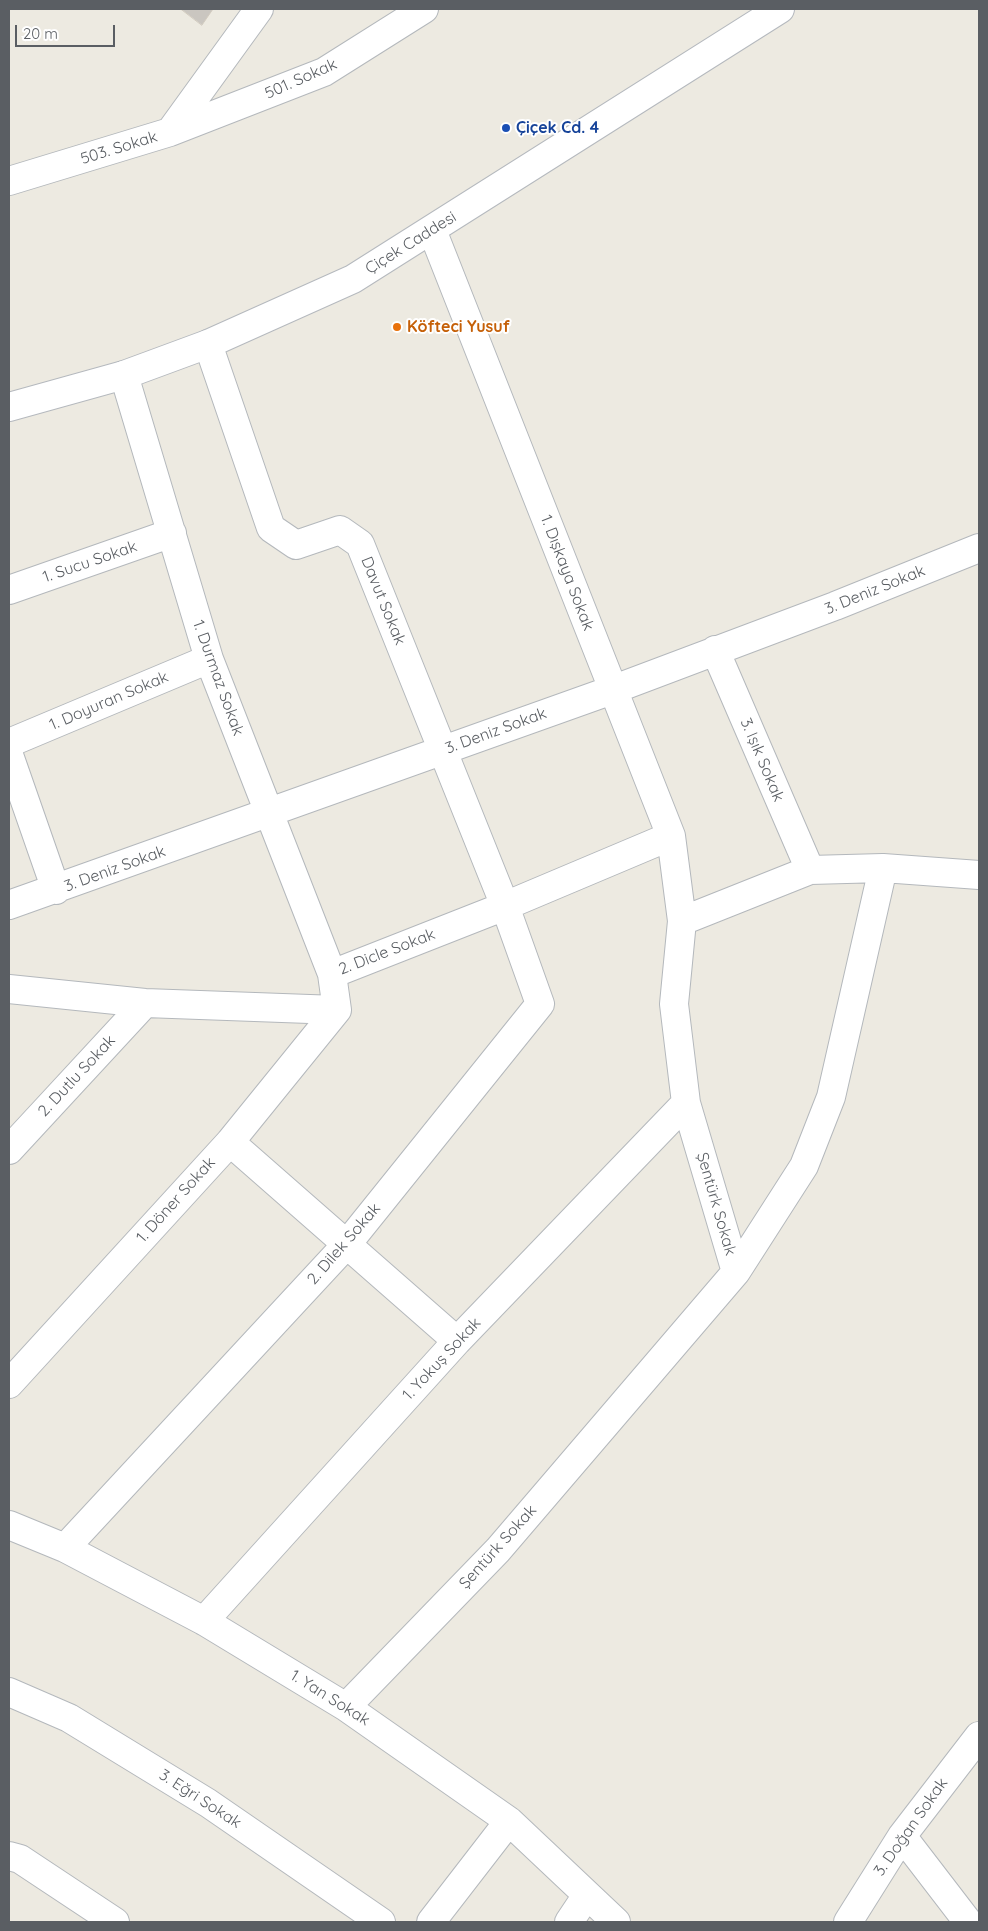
<!DOCTYPE html>
<meta charset="utf-8">
<style>
body{margin:0}
#map{position:relative;width:988px;height:1931px;overflow:hidden;background:#edeae1;font-family:Quicksand,sans-serif}
canvas{display:block}
.frame{position:absolute;inset:0;border:10px solid #5a5e63;pointer-events:none}
.scale{position:absolute;left:15px;top:25px;width:100px;height:22px;box-sizing:border-box;border:2px solid #5a5e63;border-top:0;padding-left:6px;font-size:15px;line-height:18px;white-space:nowrap;color:#5a5e63;-webkit-text-stroke:4px #fff;paint-order:stroke}
</style>
<div id="map">
<canvas width="988" height="1931"></canvas>
<div class="frame"></div>
<div class="scale">20 m</div>
</div>
<script>
const g = document.querySelector('canvas').getContext('2d');
g.lineJoin = 'round';
function fillPath(path, color) { g.fillStyle = color; g.fill(path, 'evenodd'); }
function trace(path, color, width, dash) { g.strokeStyle = color; g.lineWidth = width; g.lineCap = dash ? 'butt' : 'round'; g.setLineDash(dash || []); g.stroke(path); }
function drawText(font, color, halo, rows, align = 'center') {
  g.font = font + ' Quicksand,sans-serif'; g.lineWidth = 4; g.setLineDash([]); g.textBaseline = 'middle'; g.strokeStyle = halo; g.fillStyle = color; for (const [text, x, y, turn = 0] of rows) {
    g.save(); g.translate(x, y); g.rotate((+turn || 0) * Math.PI / 180); g.textAlign = isNaN(turn) ? turn : align; if (halo) g.strokeText(text, 0, 0); g.fillText(text, 0, 0); g.restore();
  }
}
const building = new Path2D(`
 M181,9h32l-11,16z`);
fillPath(building, '#cac6c0');
trace(building, '#d2cbbf', 1);
const minor = new Path2D(`
 M170,132l154,-60 100,-63
 M9,181l161,-49 89,-123
 M432,230l239,606 11,85
 M124,375l85,284 123,315
 M9,590l163,-57
 M715,650l95,220
 M9,743l200,-84
 M9,755l47,135
 M9,905l603,-215 223,-84 144,-58
 M9,989l136,14 192,7 -5,-36 173,-68 166,-70
 M230,1142l227,199
 M9,1150l136,-147
 M736,1272l68,-106 27,-69 52,-229
 M9,1384l221,-242 107,-132
 M9,1525l56,23 139,73 142,86 163,114 107,101
 M65,1548l282,-304 193,-240 -35,-98 -145,-362 -20,-14 -44,15 -25,-17 -63,-184
 M204,1621l253,-280 229,-238
 M9,1692l60,26 139,85 173,119
 M346,1707l152,-157 238,-278 -50,-169 -12,-99 8,-83 128,-51 73,-2 96,7
 M902,1836l66,86
 M9,1856l11,3 95,63
 M431,1922l78,-101
 M569,1922l18,-27
 M848,1922l54,-86 77,-100`);
const secondary = new Path2D(`
 M9,407l115,-32 84,-31 145,-65 427,-270`);
trace(minor, '#b4b8bc', 30);
trace(secondary, '#b5b9be', 30);
trace(minor, '#fff', 28);
trace(secondary, '#fff', 28);
for (const [x, y, r, color] of [
 [506,128,5,"#1a4fb4"],
 [397,327,5,"#e8710a"]
]) { const dot = new Path2D(); dot.arc(x, y, r, 0, 2 * Math.PI); g.fillStyle = color; g.fill(dot); trace(dot, '#fff', 2); }
drawText('16px', '#5a5e63', '#fff', [
 ["501. Sokak",301,79,-24],
 ["503. Sokak",119,148,-17],
 ["Çiçek Caddesi",411,243,-32],
 ["1. Sucu Sokak",90,562,-19],
 ["1. Dışkaya Sokak",567,573,69],
 ["3. Deniz Sokak",875,590,-22],
 ["Davut Sokak",383,601,68],
 ["1. Durmaz Sokak",218,678,70],
 ["1. Doyuran Sokak",109,701,-23],
 ["3. Deniz Sokak",496,731,-20],
 ["3. Işık Sokak",762,760,67],
 ["3. Deniz Sokak",115,869,-20],
 ["2. Dicle Sokak",387,952,-21],
 ["2. Dutlu Sokak",77,1076,-47],
 ["1. Döner Sokak",176,1200,-48],
 ["Şentürk Sokak",716,1204,74],
 ["2. Dilek Sokak",344,1244,-49],
 ["1. Yokuş Sokak",442,1359,-47],
 ["Şentürk Sokak",498,1547,-48],
 ["1. Yan Sokak",330,1698,32],
 ["3. Eğri Sokak",200,1799,33],
 ["3. Doğan Sokak",911,1827,-55]
]);
drawText('bold 16px', '#164399', '#fff', [
 ["Çiçek Cd. 4",516,128]
], 'left');
drawText('bold 16px', '#c56008', '#fff', [
 ["Köfteci Yusuf",407,327]
], 'left');
</script>
